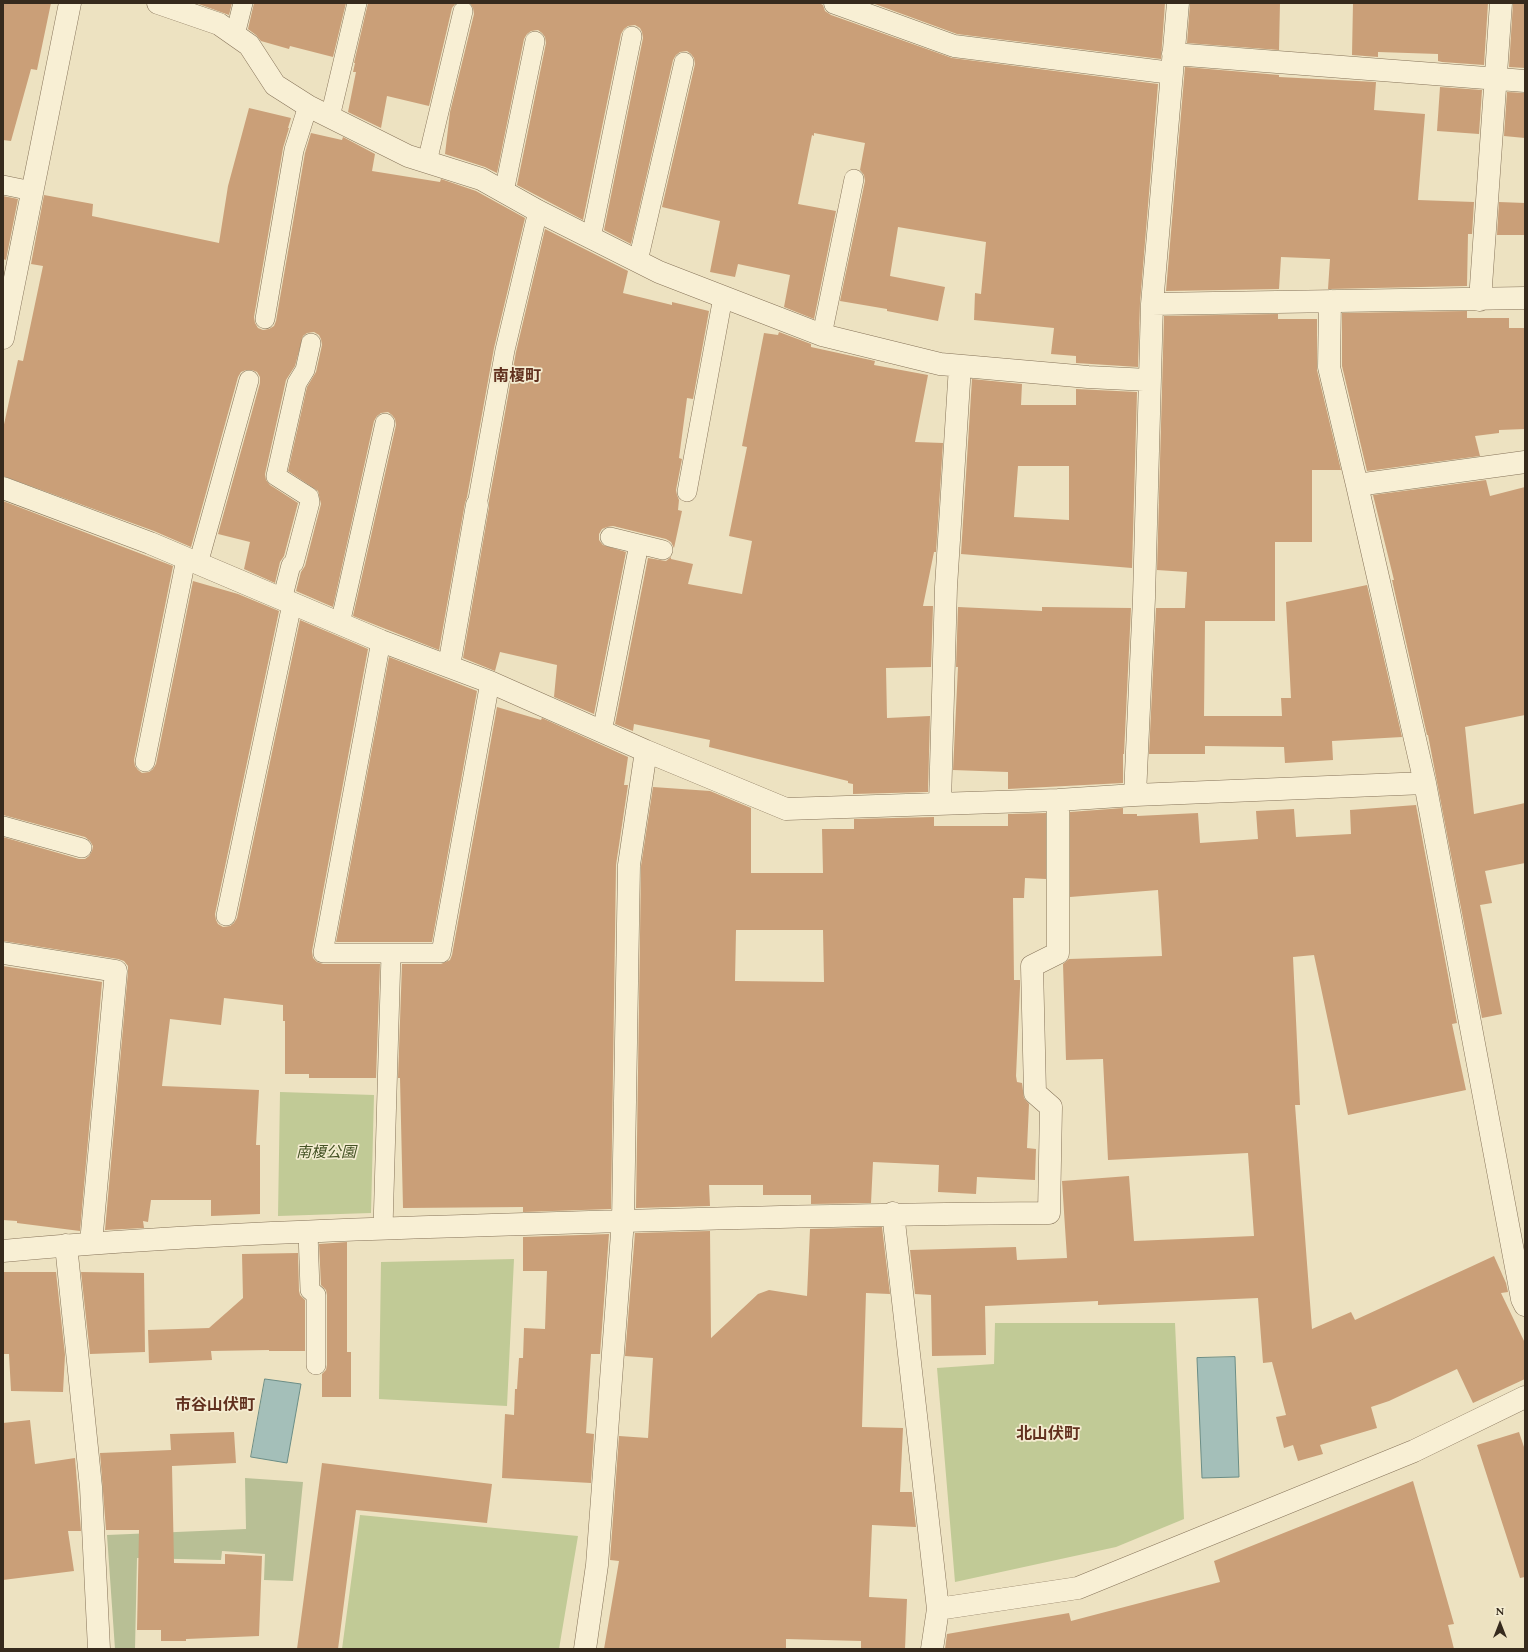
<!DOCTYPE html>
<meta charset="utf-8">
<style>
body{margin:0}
#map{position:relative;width:1528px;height:1652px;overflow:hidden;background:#ede2c1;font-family:Spectral,serif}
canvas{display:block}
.frame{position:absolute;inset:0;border:4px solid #362a1d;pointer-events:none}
.north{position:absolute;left:1480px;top:1604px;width:40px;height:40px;-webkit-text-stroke:3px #f4ecd1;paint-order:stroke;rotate:0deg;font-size:11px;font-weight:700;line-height:16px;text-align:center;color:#362a1d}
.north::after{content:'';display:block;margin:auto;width:14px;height:18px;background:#362a1d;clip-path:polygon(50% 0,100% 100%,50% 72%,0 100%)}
</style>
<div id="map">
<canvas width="1528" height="1652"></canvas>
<div class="frame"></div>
<div class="north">N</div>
</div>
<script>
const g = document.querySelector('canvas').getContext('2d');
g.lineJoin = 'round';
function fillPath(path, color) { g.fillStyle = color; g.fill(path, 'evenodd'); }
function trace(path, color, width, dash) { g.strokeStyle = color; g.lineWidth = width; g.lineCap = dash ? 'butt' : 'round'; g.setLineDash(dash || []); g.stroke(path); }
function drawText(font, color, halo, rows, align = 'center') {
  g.font = font + ' Spectral,"Noto Sans JP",serif'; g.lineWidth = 3.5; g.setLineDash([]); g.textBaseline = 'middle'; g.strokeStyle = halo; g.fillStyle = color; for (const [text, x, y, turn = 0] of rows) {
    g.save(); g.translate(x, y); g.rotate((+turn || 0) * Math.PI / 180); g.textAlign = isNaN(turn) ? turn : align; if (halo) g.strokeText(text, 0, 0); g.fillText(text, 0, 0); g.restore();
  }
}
fillPath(new Path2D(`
 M280,1092l94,3 -3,118 -93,3z
 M514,1259l-7,147 -128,-7 2,-137z
 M995,1323h180l9,196 -68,28 -161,35 -18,-214 57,-4z
 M360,1515l218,21 -19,113h-217z`), '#c1ca96');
fillPath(new Path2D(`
 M245,1478l58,4 -10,99 -29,-1 1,-26 -43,-3 -1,9 -84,-2 -2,91h-20l-8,-114 139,-6z`), '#b8bf95');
const water = new Path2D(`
 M1235,1357l4,120 -37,1 -5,-120z
 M265,1379l36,5 -14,79 -36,-6z`);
fillPath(water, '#a4bfb9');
trace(water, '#6b8d86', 1);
fillPath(new Path2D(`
 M3,3h48l-14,67 -6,-1 -20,72 -8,-1z
 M196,3h36l-3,12z
 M254,3h92l-13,54 -43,-11 -1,3 -28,-8 -5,-6 -8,-6z
 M368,3h88l-4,5 -23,98 -42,-10 -6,32 -33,-16 8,-40h-3l2,-9h-1z
 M470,3h349l4,2 2,6 6,4 121,43 206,26 -18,219 -2,64 -62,-4v-7l-25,-2 3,-26 -80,-8 1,-27 6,1 5,-52 -88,-15 -8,49 55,11 -7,34 -51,-10v-2l-47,-8 25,-120 -1,-6 -4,-5 5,-27 -51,-10v3l-2,-1 -14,69 38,7 -22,108 -30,-12 6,-32 -52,-11 -3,13 -25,-5 10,-51 -58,-14 33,-143 -1,-6 -3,-4 -4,-3 -7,1 -4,3 -3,5 -42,184 -27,-14 39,-192 -1,-6 -2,-4 -5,-3 -7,1 -4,3 -3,5 -38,186 -66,-35 29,-142 -1,-6 -3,-4 -4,-3 -7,1 -4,3 -3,5 -27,134 -12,-6 -40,-13 5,-42 24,-98 -1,-6z
 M872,3h293l-4,56 -204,-25z
 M1190,3h90l-1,47 -92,-7z
 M1353,3h135l-4,62 -42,-3 -4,-1v-7l-60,-2v5l-26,-2z
 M1513,3h12v65l-16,-1z
 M1185,67l94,8v2l97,5 -2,28 51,4 -7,86 56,2 -2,32h-4l-1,52 -139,3 2,-30 -49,-2 -2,32 -113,2z
 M1440,87l42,3 -3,44 -42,-3z
 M1507,92l18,1v45l-21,-2z
 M249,108l42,10 -3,10h1l-6,20 -29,169 1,6 3,5 5,2 6,-1 5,-3 2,-5 29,-168 6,-20 31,7 1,-3 32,17 -3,17 68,11 1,-3 35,12 49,27 -31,130 -27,149 -2,6 -26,147 -86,-34 43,-191 -1,-6 -3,-4 -4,-3 -7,1 -4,3 -3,5 -41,186 -37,-16 5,-19 4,-6 16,-62 -3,-13 -30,-20 19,-84 9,-15 6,-27 -1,-6 -2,-4 -5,-3 -7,1 -4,3 -8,30 -9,14 -21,94 1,6 4,5 28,18 -14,53 -4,6 -5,21 -31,-14 6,-27 -32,-8 42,-151v-6l-3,-5 -5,-2h-6l-5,2 -3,5 -47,170 -37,-16 -151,-55v-47l15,-69 5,1 20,-95 -12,-2 13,-69 49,9 -1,12 127,27 9,-57z
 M3,196l15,3 -12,61 -3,-1z
 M1499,202l26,1v32h-28z
 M545,229l83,42 -5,22 49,12v-3l37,9 -16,88 -6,-1 -8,60 3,1 -6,31 1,5 2,5 -1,10 4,1 -8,37 -3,-6 -5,-3 -53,-13 -6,1 -5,2 -3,5v6l4,5 23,7 -32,162 -40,-17 3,-32 -57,-13 -5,19 -32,-13 26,-151v-6l27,-149z
 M1467,311v7h42v10h16v101l-26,1v3l-24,3 5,20 -113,15 -25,-105v-53z
 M1278,314v5h39v51l24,100h-29v72h-37v79h-70l-1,95h78l-1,-18h10l-5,-96 81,-17 35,152 -70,4 1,19 -48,3 -1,-16 -79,-1v8h-56l7,-146h29l2,-36 -30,-2 7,-254z
 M779,332l32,12v3l64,14 -1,4 54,10 -13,67 28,1 -7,109h-2l-11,54h10l-2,61 -45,1 1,50 43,-2 -2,76 -75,2v-10l-5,-1v-2l-139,-34 1,-7 -76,-16 -1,7 -18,-7 33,-166 18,3 5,-4v2l22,5 -5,20 54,10 10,-53 -23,-5 18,-89 -5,-1 22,-113 14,2z
 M972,379l50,5 -1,21h55v-16l61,3 -5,176 -171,-14zM1018,466h51v54l-55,-3z
 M1486,480l4,16 35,-9v228l-60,12 9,87 51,-11v60l-40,8 7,32 -12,2 22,109 -20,4 -54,-283h-1l-35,-155h2l-21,-85z
 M3,501l170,65 -39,194 1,6 3,4 4,3 7,-1 4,-3 3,-5 37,-183 45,13 41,17 -64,303 1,6 2,4 5,3 7,-1 4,-3 3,-5 63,-298 68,29 -56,302 1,7 4,4 6,2h57l-4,114h-67v-4h-24v-53h-2v-16l-59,-7 -3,27 -51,-6 -8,67 97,4 -3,55h4v69l-49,2v-16h-60l-3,22 -5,-1 1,7 -39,2 23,-258v-6l-4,-5 -6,-2 -115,-18v-104l76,22h6l4,-3 3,-5 1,-5 -3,-5 -5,-4 -82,-22z
 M958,607l84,4v-4l89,1 -7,146h-1v29l-115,6v-17l-55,-2 5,-103h-2z
 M389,657l88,34 -45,251h-96z
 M497,707l44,13 1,-2 86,39 -4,28h4l-12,80 -5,344 -88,3v-5l-120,1 -3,-130h-2l4,-114h39l9,-4 2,-5z
 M653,787l57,4 41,17v65h72l-1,-44h32v-10l80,-2v9h74v-12l38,-1v66l-21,-1 -1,20h-11l1,82h6v7l-4,89 1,6 5,1 2,15 5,6 -2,44 9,1 -1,31 -58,-3 -1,17 -38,-2 1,-27 -66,-3 -2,41 -60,1v-9h-48v-10h-54l1,21 -74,2 5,-342zM736,930h87l1,52 -89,-1z
 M1416,805l41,218 -5,1 14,66 -118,25 -34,-160 -21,2 7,148h-5l17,224 39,-17 4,8 139,-64 12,27 2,9 -7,1 24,50v36l-52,24 -16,-34 -68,32 -18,6 6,21 -57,17 3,9 -25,7 -5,-16 -9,3 -8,-31 10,-2 -14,-53 -9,1 -5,-65 -160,7v-4l-113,5 1,49 -54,1 -1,-61 -16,-1 -5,-44 106,-3 1,13 50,-2 -5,-77 67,-5 5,65 120,-5 -6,-83 -140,7 -5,-101 -37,1 -3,-96 6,-5 93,-3 -4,-66 -88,7v-85l53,-4v6h14v2l61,-3 2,30 58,-4 -2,-28 38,-2 2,28 55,-3 -1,-24z
 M3,966l99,16 -22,249 -63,-8v-2l-14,-1z
 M882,1227l8,67 -24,-1 -4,134 41,1 -3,64h12l4,35 -44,-2 -3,72 38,2 -2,50h-44v-8l-75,-2v10h-182l15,-88 -9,-1 9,-124 29,2 5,-80 -28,-2 10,-123 75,-2 1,107 47,-44 11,-4 38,6 3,-67z
 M609,1234l-9,120h-9l-5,79 8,1 -3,49 -89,-5 3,-64 9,1 1,-26h2l2,-31h4l1,-30 21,1 2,-58h-24v-34z
 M347,1242v110h4v45h-29v-23l4,-4 1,-5v-70l-1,-5 -5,-5 -2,-41z
 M298,1253l1,38 1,4 5,5v51h-36v-1l-58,1 1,9 -63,3 -1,-33 61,-2 34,-30 -1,-44z
 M3,1272h53l9,83 -2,37 -52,-1 -2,-37h-6z
 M81,1272l63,1 1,79 -55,2z
 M30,1420l5,44 40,-6 6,73h-13l6,40 -71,9v-157z
 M234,1432l2,31 -64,3 2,97 51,1v-10l37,2 -3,80 -73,3v2h-25v-11h-24l2,-100h-33l-6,-77 71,-3 -1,-16z
 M1519,1432l6,18v127l-5,1 -43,-133z
 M322,1463l170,21 -5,39 -131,-13 -18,139h-41z
 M1413,1481l41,143 -6,1 6,24h-509l2,-15 122,-21 2,8 149,-39 -6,-21z`), '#ca9f78');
const lane = new Path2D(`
 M235,35l8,-32
 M330,117l27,-114
 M427,162l36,-151
 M3,185l29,6
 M504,192l31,-151
 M591,238l41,-202
 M638,261l46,-199
 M265,319l29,-169 14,-44
 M822,335l32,-156
 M687,492l36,-195
 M477,505l28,-155 33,-139
 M610,537l53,13
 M198,564l51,-184
 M282,600l9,-35 3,-2 16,-61 -1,-5 -33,-21 21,-93 8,-13 6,-27
 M340,624l45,-201
 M381,641l-58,312h118l49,-271
 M602,732l37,-188
 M145,762l41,-203
 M3,826l79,22
 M226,916l66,-312
 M383,1228l8,-274
 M308,1232l2,58 6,5v70`);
const street = new Path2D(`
 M158,3l61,21 30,21 26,40 33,21 100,50 73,23 57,32 121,61 163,63 118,29 148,13 61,3
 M835,3l119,43 218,27
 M1173,54l352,27
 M1480,300l21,-297
 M1330,301l-1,66 28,118 68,298 97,516 3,6
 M1152,304l373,-6
 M3,338l67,-335
 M1357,485l168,-23
 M3,488l147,55 231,98 109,41 156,69 140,58 272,-9 77,-5 290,-12
 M449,666l28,-161
 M1135,795l9,-197 8,-294 26,-301
 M940,803l6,-216 14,-221
 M3,953l113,18 -25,272
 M893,1213l45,396 -6,40
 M66,1245l25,242 8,162
 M3,1251c162,-15 326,-21 489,-26 185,-6 371,-11 557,-12l2,-106 -16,-14 -3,-127 26,-13v-153
 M938,1609l140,-21 336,-137 111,-54
 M585,1649l12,-84 26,-345 6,-355 17,-114`);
trace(lane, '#867359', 20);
trace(street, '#867359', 23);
trace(lane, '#f8efd4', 19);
trace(street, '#f8efd4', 22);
drawText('italic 15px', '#445224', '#f4ecd1', [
 ["南榎公園",326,1154]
]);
drawText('bold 16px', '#61301e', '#f4ecd1', [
 ["南榎町",517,378],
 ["市谷山伏町",215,1407],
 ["北山伏町",1048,1436]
]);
</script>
